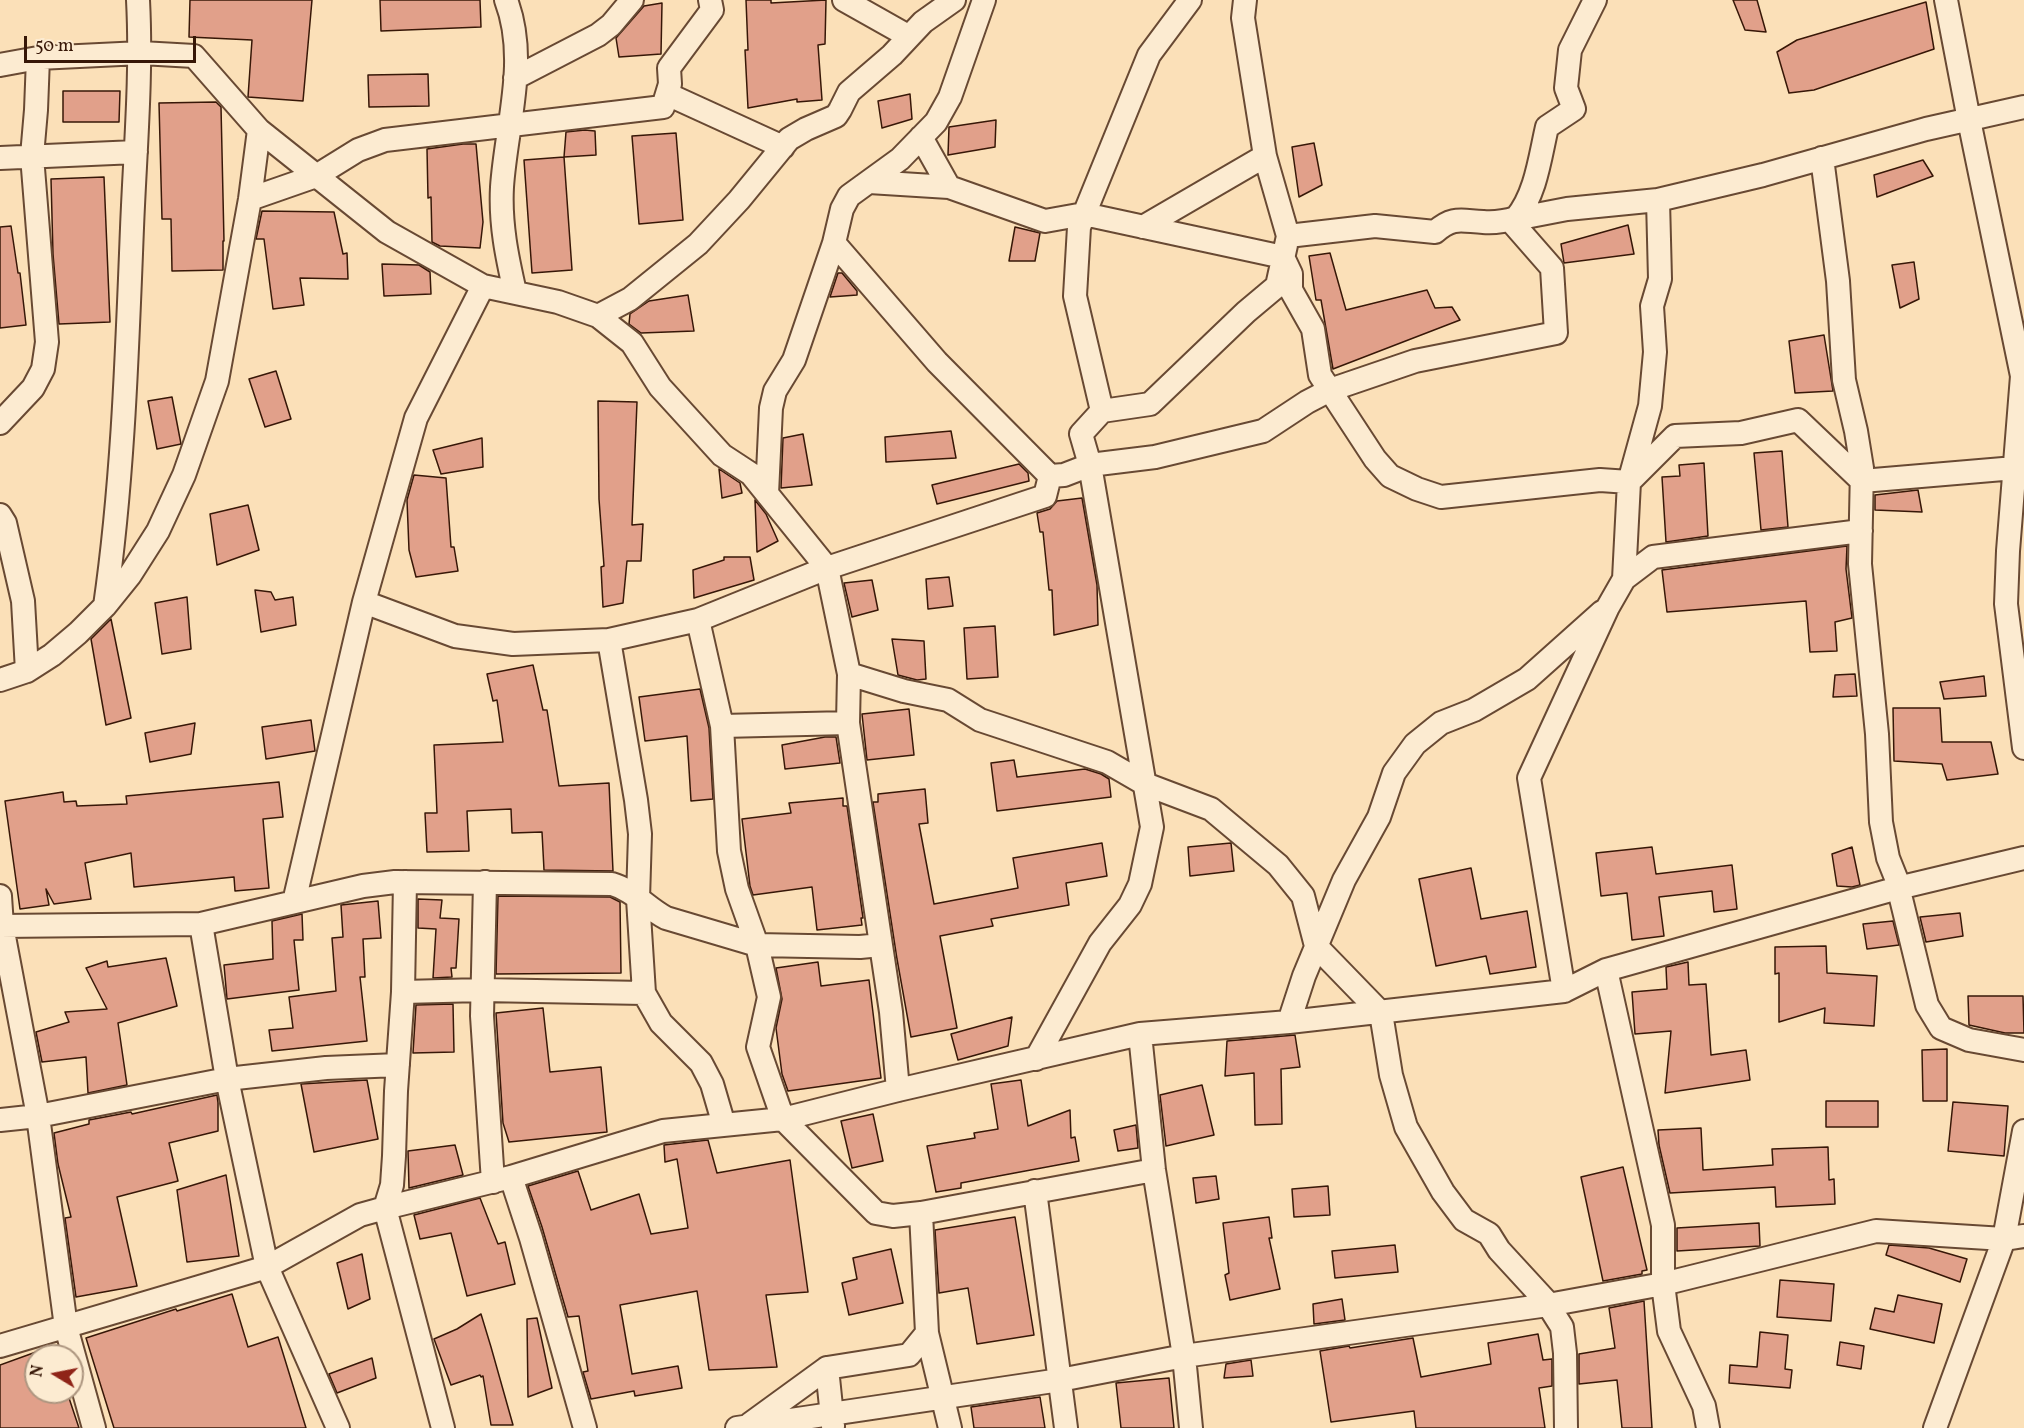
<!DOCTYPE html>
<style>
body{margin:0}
#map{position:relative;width:2024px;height:1428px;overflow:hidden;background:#fbe0b8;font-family:Vollkorn,serif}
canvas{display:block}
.north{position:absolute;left:24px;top:1344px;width:60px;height:60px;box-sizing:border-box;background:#fcebd1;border:2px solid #ad9680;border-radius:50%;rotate:280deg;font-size:16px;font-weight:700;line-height:24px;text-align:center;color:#371707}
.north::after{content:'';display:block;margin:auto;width:21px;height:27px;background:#8f2418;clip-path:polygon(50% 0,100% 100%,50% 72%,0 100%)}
.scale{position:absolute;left:24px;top:36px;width:172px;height:27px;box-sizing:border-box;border:3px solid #371707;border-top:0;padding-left:8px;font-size:18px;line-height:21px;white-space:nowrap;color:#371707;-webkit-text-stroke:4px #fcebd1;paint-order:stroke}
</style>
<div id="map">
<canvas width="2024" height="1428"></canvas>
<div class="north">N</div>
<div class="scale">50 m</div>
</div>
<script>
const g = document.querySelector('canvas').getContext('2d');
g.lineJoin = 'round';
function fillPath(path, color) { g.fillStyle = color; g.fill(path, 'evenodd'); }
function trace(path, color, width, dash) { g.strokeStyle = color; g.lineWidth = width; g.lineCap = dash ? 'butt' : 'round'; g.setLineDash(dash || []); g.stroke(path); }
const building = new Path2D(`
 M190,0h122l-9,101 -55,-4 4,-57 -63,-3z
 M380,0h100l1,27 -100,4z
 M746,0h25v3l55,-3 -1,44 -7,1 4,55 -25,2v-3l-49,9 -3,-58h3z
 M1733,0h24l9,32 -21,-2z
 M1926,2l8,47 -120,41 -25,3 -12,-41 20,-12z
 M662,3l-1,51 -42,3 -3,-19 28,-32z
 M428,74l1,32 -60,1 -1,-32z
 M63,91h57l-1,31h-56z
 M910,94l2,25 -30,9 -4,-27z
 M216,102l5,5 3,134h-1v29l-51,1 -1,-52h-9l-3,-116z
 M996,120l-1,27 -47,8 1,-28z
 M585,130l10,1 1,24 -32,2 2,-25z
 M676,133l7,87 -44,4 -7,-88z
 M1314,143l8,42 -23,12 -7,-50z
 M463,144h13l7,78 -3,26 -40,-2 -8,-4 -1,-45 -3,1 -1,-49z
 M564,157l8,113 -40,3 -8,-113z
 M1923,160l10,16 -56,21 -3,-22z
 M104,177l6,145 -51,2 -6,-70 -2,-75z
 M262,211l72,1 9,42 4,-1 1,26 -48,-1 4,27 -31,4 -9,-70h-8z
 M1628,225l6,29 -70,9 -3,-19z
 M11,226l7,47h2l6,52 -26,3v-101z
 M1015,227l25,6 -5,28h-26z
 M1330,253l16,57 81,-20 8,18 17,-1 8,13 -127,49 -12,-69h-5l-7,-44z
 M1914,262l5,37 -19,9 -8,-43z
 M382,264l37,1 11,7 1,22 -47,2z
 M838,273h4l15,18v4l-27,2z
 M688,295l6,36 -53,2 -12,-9 1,-10 19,-13z
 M1824,335l9,56 -38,2 -6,-52z
 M276,371l15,48 -26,8 -16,-48z
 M172,397l9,47 -24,5 -9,-48z
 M598,401l39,1 -5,123 11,-1 -2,37h-14l-4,42 -20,4 -2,-40 3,-1 -5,-67z
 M951,431l5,27 -70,4 -1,-25z
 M803,434l9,51 -31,3 2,-50z
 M482,438l1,29 -42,7 -8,-24z
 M1782,451l6,76 -27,3 -7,-77z
 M1704,463l4,73 -42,6 -4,-65 18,-1 -1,-11z
 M1019,464l9,9 1,8 -92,23 -5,-19z
 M719,469l21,14 2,10 -20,5z
 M414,475l32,3 5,69h3l4,24 -42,6 -7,-27 -2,-50z
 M1918,490l4,22 -47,-2v-15z
 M1082,498l15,87 1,40 -44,10 -2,-45h-3l-6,-58h-3l-3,-19 13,-4 7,-8z
 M755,500l11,14 12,27 -21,11z
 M248,505l11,45 -42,15 -7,-51z
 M1847,546l-1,23 6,49 -17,4 2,29 -27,1 -4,-51 -139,11 -5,-42z
 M724,557h26l4,23 -60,18 -1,-28 31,-10z
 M949,577l4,29 -25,3 -2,-30z
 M872,580l6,30 -26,7 -8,-34z
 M255,590l16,2 4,8 18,-3 3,28 -35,7z
 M187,597l4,52 -29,5 -7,-51z
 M111,619l20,99 -25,7 -15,-86z
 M995,626l3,51 -31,2 -3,-51z
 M892,639l32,2 2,38 -9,1 -19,-5z
 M533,665l10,45h4l12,76 50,-3 4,88 -69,-1 -2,-38 -30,1 -1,-24 -44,2 2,40 -42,1 -2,-39h12l-3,-68 69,-3 -6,-42 -4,1 -6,-27z
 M1855,674l2,22 -24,1 2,-22z
 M1984,676l2,20 -42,3 -4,-17z
 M700,689l9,39 4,71 -22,2 -4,-65 -42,5 -6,-44z
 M1893,708h47l2,34h49l7,32 -51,6 -5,-16 -48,-3z
 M909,709l5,46 -47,5 -5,-46z
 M311,720l4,31 -49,8 -4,-32z
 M195,723l-4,31 -41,8 -5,-29z
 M825,737h11l4,26 -55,6 -3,-24z
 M1014,760l3,17 68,-8 16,5 8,5 2,18 -114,14 -6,-48z
 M279,782l4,35 -20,2 6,69 -34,3 -1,-14 -100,10 -3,-34 -46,10 6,36 -37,5 -8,-15 3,16 -29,4 -15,-108 58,-9 1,10 12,-1 1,5 50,-2 -1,-8z
 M925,789l3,34 -9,1 15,80 84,-16 -5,-30 89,-15 5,33 -41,7 3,22 -78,14 2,7 -53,10 17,92 -46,9 -14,-78 -24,-157h5v-8z
 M843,798v8h4l16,112h-2l1,7 -45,5 -5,-43 -59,8 -3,-9 -8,-67 49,-6 -2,-10z
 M1231,843l3,28 -44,5 -2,-29z
 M1652,847l4,27 76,-9 5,44 -23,3 -2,-21 -53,6 5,39 -32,4 -5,-47 -26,3 -5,-43z
 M1852,847l8,38 -8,2 -15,-1 -5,-32z
 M1471,868l10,51 46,-8 9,56 -46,7 -4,-18 -50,10 -17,-87z
 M498,896l112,1 10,5 1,71 -125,1z
 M418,899l24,1 -2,18 19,1 -3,49h-5l1,9 -19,1 3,-49 -18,-1z
 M378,901l3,37 -18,1 2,38h-5l7,64 -95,10 -3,-21 24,-2 -4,-31 47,-6 -4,-53 11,-1 -2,-32z
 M1960,913l3,23 -37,6 -6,-25z
 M302,914l1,26h-9l5,50 -72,9 -3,-34 49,-6 -1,-38z
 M1893,921l6,24 -32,4 -4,-25z
 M1826,946l1,27 50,3 -3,50 -50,-3 1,-15 -46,14v-49l-4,1v-27z
 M166,958l11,48 -59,17 9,62 -39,8 -2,-36 -44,5 -6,-30 33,-10 -4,-10 42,-3 -21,-41 21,-7 1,6z
 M818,962l3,24 48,-6 12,98 -93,13 -6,-17 -6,-46 6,-29 -6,-31z
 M1688,962l1,23 17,-1 5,71 35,-5 4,30 -85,13 6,-62 -36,3 -3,-42 35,-3 -1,-22z
 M1968,996h55l1,37h-19l-36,-8z
 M453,1004l1,48 -41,1 3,-48z
 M543,1008l7,64 51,-5 6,65 -98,10 -6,-19 -7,-110z
 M1012,1017l-4,29 -50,14 -7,-26z
 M1295,1035l5,32 -19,2 1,55 -27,1 -1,-52 -29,3 2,-35z
 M1947,1049v52h-24l-1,-51z
 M367,1080l11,59 -64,13 -13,-68z
 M1021,1080l7,46 42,-16 1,28 4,-1 4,24 -118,22v5l-25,4 -9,-46 48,-8 -1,-5 24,-4 -7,-45z
 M1202,1085l12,50 -48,11 -6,-51z
 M217,1095l1,8v28l-49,12 9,38 -61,16 20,89 -61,11 -11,-79 6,-1 -13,-53 -4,-31 35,-9v-4l42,-8 1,2z
 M1826,1101h52v26h-52z
 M1953,1102l55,4 -4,50 -56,-5z
 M873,1114l10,47 -31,7 -11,-47z
 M1136,1125l2,23 -20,3 -4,-21z
 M1701,1128l2,42 70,-5 -1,-16 56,-2 1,33 5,-1 1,25 -59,3 -1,-20 -105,6 -11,-48 -1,-15z
 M708,1140l9,33 73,-13 18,132 -42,3 11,72 -68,3 -12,-79 -77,14 12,69 46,-8 4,22 -47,8 -1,-5 -43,8 -8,-27 5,-1 -9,-55 -11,1 -26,-90 -14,-41 50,-15 13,39 48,-16 12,40 37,-6 -11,-69 -12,3 -1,-17z
 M455,1145l8,30 -54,13 -1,-37z
 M1623,1167l24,103 -5,1v3l-39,7 -22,-104z
 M226,1175l13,81 -52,6 -10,-72z
 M1216,1176l3,23 -23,4 -3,-25z
 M1328,1186l2,29 -36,2 -2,-28z
 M480,1198l18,46 7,-2 10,42 -48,12 -16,-63 -31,6 -6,-24z
 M1015,1217l19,118 -57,9 -9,-56 -29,5 -4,-63z
 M1269,1217l3,21h-3l11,51 -50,11 -5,-25 4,-2 -6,-50z
 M1759,1223l1,23 -83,5v-23z
 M1395,1245l3,27 -63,6 -3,-27z
 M1889,1245l40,3 38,11 -7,23 -74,-27z
 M891,1249l12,54 -54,12 -7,-32 15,-4 -4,-21z
 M362,1254l8,45 -22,10 -11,-46z
 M1780,1280l54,4 -3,37 -54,-4z
 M232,1294l16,53 30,-10 28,91h-192l-28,-90 90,-29 1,2z
 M1898,1295l44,9 -8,39 -64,-14 5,-21 19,4z
 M1342,1299l3,21 -31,4 -1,-20z
 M1644,1301l8,127h-30l-5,-48 -38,4v-30l36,-6 -6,-40z
 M481,1314l10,33 22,78h-22l-8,-49 -2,1 -1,-2 -29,10 -17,-46 23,-10z
 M537,1318l15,70 -24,9 -1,-78z
 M1760,1332l28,3 -3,34 7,1 -2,18 -61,-5 1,-18 27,2z
 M1538,1334l5,26 9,-1v27l-13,2 6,40h-129l-2,-17 -83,11 -11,-71 29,-5 1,2 63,-10 8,39 70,-13 -3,-21z
 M1840,1342l24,4 -3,23 -24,-4z
 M36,1352v40h31l12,36h-79v-63z
 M372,1358l4,20 -39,15 -8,-19z
 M1251,1360l2,16 -29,2 2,-14z
 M1169,1378l5,50h-53l-5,-45z
 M1040,1397l5,31h-71l-3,-21z`);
fillPath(building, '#e1a08a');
trace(building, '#371707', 1.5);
const street = new Path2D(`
 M506,0c23,60 0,126 -4,187 -2,37 5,70 13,105
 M844,0l64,36
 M1245,0l-2,18 22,138 23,80
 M1946,0l23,120 53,256 -14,175 -2,53 18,144
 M0,65l38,-7
 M515,78l83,-43 13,-10 21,-25
 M667,94l116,53
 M0,158l136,-6
 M1822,158l16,123 6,99 12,51 6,37 -2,96 17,170 4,88 7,36 8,20 31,127 14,23 28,12 55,10
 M869,182l80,5 -28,-50
 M949,187l96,34 39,-7 199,43 8,17v16l22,39 7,46 55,84 15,17 27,13 24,8 159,-17 29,2 46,-46 66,-3 57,-13 64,61 153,-13
 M250,199l66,-23 42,-26 27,-10 278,-33 7,-23 -1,-16 43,-58 -2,-10
 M1143,227l122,-71
 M834,243l103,119 113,114
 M598,316l32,-17 68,-55 41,-44 50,-61 17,-10 30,-13 4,-6 9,-18 43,-37 31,-33 31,-22
 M1102,411l-27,-115 4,-69 70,-172 41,-55
 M0,423l33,-35 10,-19 4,-27 -15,-186 4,-46 2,-52 103,-5 53,3 65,74 128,102 96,54 75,16 40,14 34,27 28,44 62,68 29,19 76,94 22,106 55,17 44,9 32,20 127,42 38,22 66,25 67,56 25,31 13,50 65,67 10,62 15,52 37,65 21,28 25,14 10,16 46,50 17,27 3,26 1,75
 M767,494l4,-86 4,-17 19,-31 40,-117 8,-34 7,-13 51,-37 36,-37 14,-25 34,-97
 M0,515l5,8 18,78 4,70
 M1624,579l5,-97 21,-76 5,-54 -3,-46 8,-27 -2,-79
 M364,602l91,34 58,8 96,-4 89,-20 129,-52 218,-72 5,-20 14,-1 26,-10 -9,-31 21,-23 48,-7 96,-92 31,-26 11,-50 87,-10 60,6c18,-16 26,-11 48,-10 11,1 23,-1 33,-4 20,-24 24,-61 31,-91l27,-18 -8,-21 4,-38 25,-50
 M105,606c18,-125 22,-252 27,-378 3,-76 10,-152 6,-228
 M698,620l24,106 7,125 8,38 20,56 12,52 -11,50 25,72 93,94 17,3 28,-3 233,-43
 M609,640l27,160 4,34 -2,65 6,94 17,30 40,40 11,21 12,41
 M849,674l-1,49 33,222
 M0,680l27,-9 25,-16 26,-22 27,-27 25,-31 28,-44 26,-56 33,-94 33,-182 9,-69
 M722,726l126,-3
 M405,882l-2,110 -7,99 -2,65 -2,29 -7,23 58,220
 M485,882l-3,134 11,166
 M0,896l2,30 36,190 28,211 28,101
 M294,902l70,-300 52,-184 67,-132
 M201,924l26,155 40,188 71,161
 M0,926l201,-2 162,-38 32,-4 217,2c21,6 35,24 54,34l91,27 103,2 21,-2 10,67 7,78
 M1606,970l57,255v59l6,47 35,75 4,22
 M1564,991l-35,-213 79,-171 16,-28 29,-22 208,-26
 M403,992l79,-2 162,3
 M1289,1022l15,-46 40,-96 35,-63 15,-44 21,-29 26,-21 33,-13 53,-31 75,-67
 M1140,1034l14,136 30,186 7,72
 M1036,1059l64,-116 30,-38 10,-21 12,-57 -62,-362 65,-8 108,-26 44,-29 23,-12 85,-29 141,-28 -4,-65 -42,-48 57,-11 91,-9 105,-25 163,-46 98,-22
 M0,1120l38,-4 189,-37 99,-11 72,-3
 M511,1177l20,61 54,190
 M1035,1191l31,237
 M921,1213l6,120 23,95
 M0,1346l267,-79 93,-52 25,-7 126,-31 152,-46 120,-12 115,-29 242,-56 149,-12 275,-31 42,-21 292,-82 126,-30
 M827,1368l6,58
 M750,1424l77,-56 82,-13 18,-22
 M737,1428l323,-48 124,-24 364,-51 115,-21 213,-53 128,8 20,-3
 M1935,1428l69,-189 20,-108`);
trace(street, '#684933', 26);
trace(street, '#fcebd1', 22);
</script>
